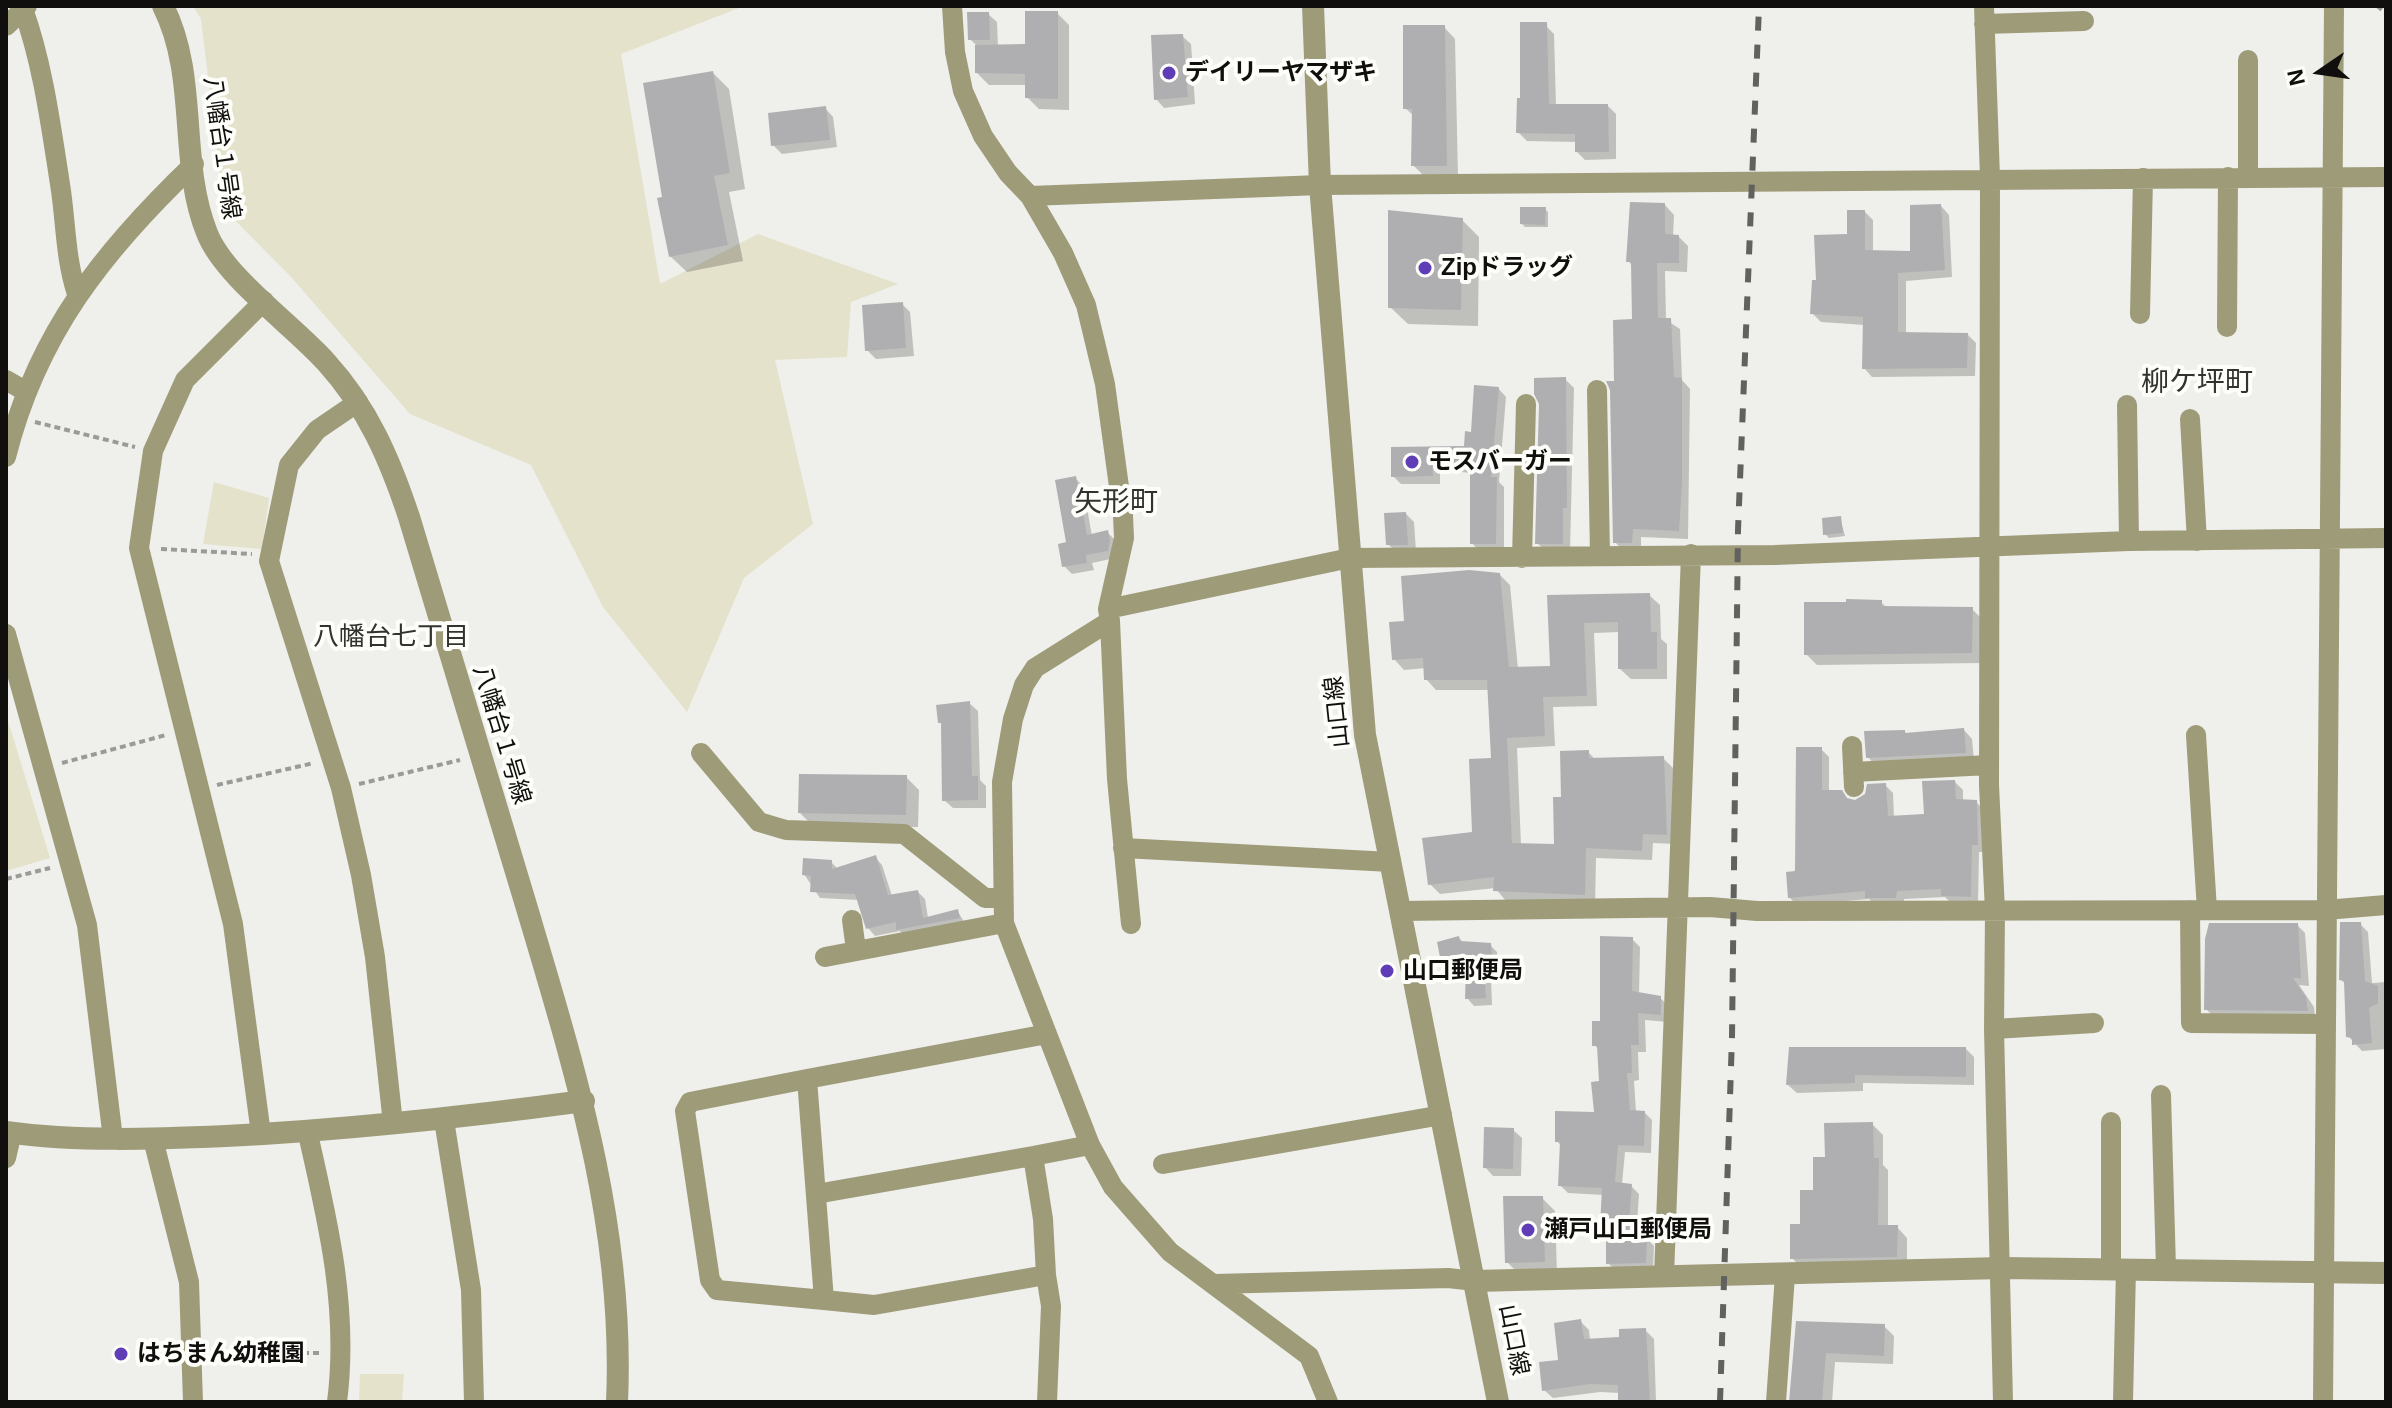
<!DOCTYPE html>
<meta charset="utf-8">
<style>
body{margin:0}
#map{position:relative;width:2392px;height:1408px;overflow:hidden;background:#efefec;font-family:Arial,sans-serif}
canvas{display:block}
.frame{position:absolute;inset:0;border:8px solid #100f0e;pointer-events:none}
.north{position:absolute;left:2280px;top:32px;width:80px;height:80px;-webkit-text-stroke:6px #fdfdf9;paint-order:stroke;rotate:257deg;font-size:22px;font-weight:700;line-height:32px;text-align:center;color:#100f0e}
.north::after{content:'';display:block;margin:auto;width:28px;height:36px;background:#100f0e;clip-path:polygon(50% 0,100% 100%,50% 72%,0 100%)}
</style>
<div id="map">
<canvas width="2392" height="1408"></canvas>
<div class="frame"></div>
<div class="north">N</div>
</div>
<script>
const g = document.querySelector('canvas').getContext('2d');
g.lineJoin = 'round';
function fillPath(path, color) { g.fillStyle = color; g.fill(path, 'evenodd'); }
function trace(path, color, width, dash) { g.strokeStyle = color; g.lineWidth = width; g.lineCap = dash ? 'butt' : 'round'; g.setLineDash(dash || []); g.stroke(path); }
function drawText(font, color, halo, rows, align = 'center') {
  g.font = font + ' Arial,"Noto Sans JP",sans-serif'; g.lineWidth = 8; g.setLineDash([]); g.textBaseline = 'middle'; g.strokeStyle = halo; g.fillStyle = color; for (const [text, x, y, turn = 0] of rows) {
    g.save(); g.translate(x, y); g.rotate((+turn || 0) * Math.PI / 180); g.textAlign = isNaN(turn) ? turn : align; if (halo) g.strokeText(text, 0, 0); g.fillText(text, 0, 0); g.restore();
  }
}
fillPath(new Path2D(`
 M193,6h551l-123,48 39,230 98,-50 140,50 -47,18 -4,55 -72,3 38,164 -69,54 -57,134 -84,-105 -72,-142 -121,-51 -118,-136 -68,-69 -23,-190z
 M214,482l55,16 -7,51 -59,-5z
 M6,714l44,144 -44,13z
 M360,1374h44l-2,28h-43z`), '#e4e2ca');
fillPath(new Path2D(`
 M1057,13l12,12v85l-30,-1 -12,-12v-12h-38l-12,-12v-27l-7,-7 18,-25 9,8 1,25 29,-1z
 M1546,26l8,8 2,72h52l8,8v45l-31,1 -8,-8v-10l-50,-1 -9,-9 4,-32z
 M1444,27l11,12 3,138h-33l-12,-12 1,-49 -9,-8z
 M1182,36l9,8 4,60 -31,4 -8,-9z
 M713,73l16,16 16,100 -16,3 14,69 -56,11 -17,-16 -5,-57z
 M825,108l8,9 4,30 -55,7 -9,-9z
 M1665,205l9,10 -1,21 6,1 9,9 -1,26 -22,-1 1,49 14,9 2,51 8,9 -2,150 -47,-2v14l-17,1 -9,-10 1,-159 18,-62 -1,-55 -5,-5z
 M1941,206l8,9 3,62 -46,4v53l62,1 8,8 -1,33 -103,1 -8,-9 1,-43 -44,-3 -9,-9 6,-31 47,-70 8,8v32l39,1z
 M1545,209l3,3v15h-23l-3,-3z
 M1462,220l17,17 -1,89 -70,-2 -18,-17z
 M902,304l8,8 4,44 -38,3 -9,-9z
 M1565,379l9,9 -4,163h-24l-9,-8 4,-139z
 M1498,388l8,9 -7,85 5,5v65h-24l-8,-9v-70l-32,-3v14h-39l-8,-8 73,-28z
 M1075,478l8,8 9,50 15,-4 8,8v18l-23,5 2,7 -22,4 -8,-8z
 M1406,514l8,8 2,30h-20l-8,-8z
 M1840,518l5,18 -16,2 -4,-4z
 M1499,574l11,11 8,84 34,-1 -3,-71 100,-2 11,10 1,34 6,5v35h-36l-11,-10v-37l-26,1 3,73 -44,1 2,39 -38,2 4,97 35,1 7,-47 25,-47 7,7 68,-1 10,10 3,76 -23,-1 -1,17 -56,-2 -1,47 -89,-4 -11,-13 -55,6 -10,-10 44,-50 19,-74 -3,-70h-54l-10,-11v-11l-22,2 -10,-11 12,-36z
 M1881,602l6,6 85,1 11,11 -1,43 -165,2 -11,-11z
 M969,703l9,8 2,69 6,6v22h-33l-9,-8 -1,-75 -3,-3z
 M1964,730l8,9 2,22 -98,5 -8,-9 37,-25 3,3z
 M1821,749l8,8v35l27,10 29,-17 8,8 1,25 32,-2 29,-34 8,8v11l13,1 8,8 2,42h-7l-1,52 -27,-1 -6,-6 -41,2v6h-29l-6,-6 -72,6 -8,-8z
 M906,777l13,13 -1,37 -105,-1 -13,-13z
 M875,857l7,8 10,31 26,-4 7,7 3,19 30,-6 8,13 -61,12 -5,-6 -25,5 -7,-8 -9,-28 -39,-2 -16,-24 27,-12 7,7z
 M2360,924l8,8 4,51 14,-1v67l-24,2 -14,-15 -2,-52 -5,-4z
 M2297,925l8,8 4,53 -10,-1 15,22 1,11 -101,-1 -8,-8z
 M1459,938l6,6 25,1 7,7 2,25 -8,1 1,27 -18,1 -7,-8v-23l-15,3 -7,-7z
 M1632,939l8,8 -1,48 21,3 9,8 -1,16 -23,-2 1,32h-8l1,28 -5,1 2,31h8l8,8 -1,33 -26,-1 -3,32 9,2 8,8 -3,44h10l8,8 -1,24 -37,1 -8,-8v-31l-6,-6 2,-31 -36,-2 -8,-8 1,-39 -4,-5 39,-27 5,-31 -1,-33 -6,-5z
 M1966,1049l8,8v28l-111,-2v8l-66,2 -9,-8z
 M1872,1124l11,11v30l5,5v57h9l10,11v29l-104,2 -11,-11 35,-99z
 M1513,1130l9,8 -1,38h-28l-8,-9z
 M1542,1198l13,13 2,63 -37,1 -13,-13z
 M1580,1321l9,9 1,10 31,-1 25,-8 8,8 2,63h-36v-9l-20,-1 -47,6 -9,-8z
 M1798,1323l86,3 10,10 -1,28 -58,-2 -3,40h-39z`), '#0003');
fillPath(new Path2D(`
 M1025,11h33v88l-33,-1v-24l-50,-1v-28l50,-1z
 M967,12h22l1,28h-22z
 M1520,22h27l2,82h59l1,48h-34v-18l-59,-1 1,-35h3z
 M1403,25h42l2,141h-36l1,-57h-9z
 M1183,34l5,63 -34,3 -3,-65z
 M713,71l17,102 -16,3 14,69 -59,12 -12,-59 5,-1 -19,-114z
 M826,106l4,34 -59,6 -3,-33z
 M1630,202l35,1v31l14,1v28h-22l1,55h13l3,59 8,1v106l-3,47 -46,-2 -1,14h-19l-3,-153 -4,-9h8l-1,-61 19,-1 -1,-57h-5z
 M1941,204l4,66 -47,3v59l70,1 -1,35 -105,1 1,-52 -53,-3 2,-34h4l-2,-45 33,-1v-24h18v40l45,1v-46z
 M1520,207h26l-1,18 -25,-1z
 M1388,210l75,8 -2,92 -73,-2z
 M903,302l3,46 -41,3 -3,-46z
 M1566,377l1,131h-4v36h-28l4,-140 -5,-10v-16z
 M1474,385l25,2 -8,90h6l-1,67h-26v-78l-38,-3 1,13 -42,1v-30l73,-1 1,-15 6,1z
 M1076,476l11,59 21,-5 2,11 -2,10 -22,4 1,8 -25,4 -4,-23 8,-2 -11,-62z
 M1406,512l2,33h-22l-2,-32z
 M1841,516l2,17 -20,2 -1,-17z
 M1469,570l31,3 9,94 41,-1 -3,-71 103,-2 1,39h6v37h-39v-47l-34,1 3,73 -44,1 2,39 -38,2 5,105 42,1 -1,-47h8l-1,-46 29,-1v8l75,-2 3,79 -24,-1 -1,17 -56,-3 -1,47 -92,-4 1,-14 -66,8 -6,-47 50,-6 -3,-73 22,-1 -4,-78h-63l-1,-22 -31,2 -3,-38 15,-1 -3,-45z
 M1846,599l36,1v6l91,1 -1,46 -168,2v-53h42z
 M970,701l2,75h6v24l-36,1 -1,-78h-3l-2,-18z
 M1964,728l2,25 -100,5 -2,-27 41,-1v3z
 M1796,747h26v43h20l5,8 8,2 10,-6 2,-10 19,-1 2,33 36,-2 -2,-33 33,-1 1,19 21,1 1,45h-6l-1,52 -30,-1v-7l-44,2 -1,7h-31v-7l-77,7 -2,-26 9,-1z
 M799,774l108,1 -1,40 -108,-2z
 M876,855l12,40 30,-5 5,28 35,-9 2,9 -64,12v-8l-30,7 -11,-35 -45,-2 1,-16 -9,-1 1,-17 29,2v9z
 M2340,922h21l4,59 13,5v17l-9,5 3,35 -20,2v-7l-6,-1 -2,-56 -5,-1z
 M2209,923h89l3,55h-8l13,19 2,14 -104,-1 1,-71z
 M1459,936l1,5 31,2 2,27 -9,2 2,26 -21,1 1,-32 -23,5 -6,-30z
 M1600,936l33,1 -1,54 29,5v19l-23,-2 1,32h-8l1,28h-5l3,37 15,1 -1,35 -26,-1 -3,37 17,2 -4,52h19l-1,27 -40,1v-37l-6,-1 2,-38 -44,-2 2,-44h-5v-31l39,1 -3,-30 8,-1 -2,-35h-5v-25h8z
 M1789,1047h177v30l-111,-2v8l-69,2z
 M1873,1122l1,36h5l-1,67h20l-1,32 -107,2v-35h10v-34h13v-33h12l-1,-34z
 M1484,1127l30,1 -1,41 -30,-1z
 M1503,1196h40l2,66 -40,1z
 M1581,1319l3,20 35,-2v-8l27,-1 4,74h-32v-17l-28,-1 -48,7 -3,-29 19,-2 -4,-37z
 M1796,1321l89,3 -1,32 -58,-3 -4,49h-33z`), '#afafb2');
trace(new Path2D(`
 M2377,6l9,7
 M35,422l100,25
 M161,549l91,5
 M62,763l104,-28
 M359,784l101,-24
 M217,785l97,-22
 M6,879l44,-11
 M213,1353h107`), '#9a9a98', 4, [6, 4]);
trace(new Path2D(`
 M952,6l3,46 8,39 20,45 25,37 22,23 33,57 23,52 19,79 18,132 1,22 -16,71 2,12 -75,47 -11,17 -11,34 -11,63 2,141 86,222 23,42 57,65 139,104 19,46
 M1984,6l6,172 -1,607 6,126 -1,118 9,373
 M23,9c20,55 28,118 37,175 6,37 5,74 17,110
 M1984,24l100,-3
 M6,26l21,-20
 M2248,178v-118
 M1030,196l290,-11 1066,-8
 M2140,314l3,-136
 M2227,327l1,-150
 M6,380l19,11
 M1597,390l3,165
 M358,402l-41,28 -28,35 -20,96 72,227 20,87 14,82 18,167
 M2127,405l2,136
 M2190,419l7,122
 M6,457c31,-123 97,-206 188,-293
 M1522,558l4,-154
 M1108,609l242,-51 425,-3 354,-14 257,-3
 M1110,621l7,158 14,145
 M6,634l81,291 26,214
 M2196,735l11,175
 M1852,746l2,41
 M701,753l58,69 27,8 118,4 81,64h17
 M1853,772l136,-7
 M1123,848l268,14
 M2190,910l1,113 134,1
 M1401,911l309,-4 47,4 568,-1 61,-5
 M852,920l4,30
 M825,957l179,-34
 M1994,1029l100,-6
 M1047,1034l-240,45 17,221 50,5 172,-30 -3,-56 -10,-63 57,-11
 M807,1079l-117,23 -5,9 25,169 7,10 107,10
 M2161,1095l5,173
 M444,1120l27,170 3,112
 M307,1130c21,91 42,179 30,272
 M261,1134l-28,-210 -94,-376 14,-97 32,-71 79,-79
 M153,1139l36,143 4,120
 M6,1158l6,-26
 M1163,1164l279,-49
 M816,1194l217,-38
 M2111,1269v-147
 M1046,1275l5,31 -4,96
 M1664,1276l27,-722
 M1215,1284l233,-6 27,3
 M1776,1402l9,-127
 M2123,1402l3,-133
 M2323,1402l11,-1396`), '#9e9b79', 20);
trace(new Path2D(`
 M163,6c36,71 15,155 44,227 17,44 87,93 119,129 42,46 64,98 83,155 39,130 78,259 117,388 49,165 99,323 91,497
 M1313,6l7,179 45,550 133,667
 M6,1132c73,10 147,7 220,4 120,-6 239,-19 358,-35
 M1475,1281l527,-13 384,5`), '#9e9b79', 22);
trace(new Path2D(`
 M1720,1402l12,-365 6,-507 21,-524`), '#61615f', 6, [14, 14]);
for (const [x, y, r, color] of [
 [1169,73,8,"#5e3db6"],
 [1425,268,8,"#5e3db6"],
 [1412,462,8,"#5e3db6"],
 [1387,971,8,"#5e3db6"],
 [1528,1230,8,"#5e3db6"],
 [121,1354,8,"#5e3db6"]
]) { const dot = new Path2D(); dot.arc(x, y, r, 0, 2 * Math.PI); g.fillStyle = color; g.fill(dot); trace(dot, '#fdfdf9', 3); }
drawText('bold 24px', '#100f0e', '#fdfdf9', [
 ["デイリーヤマザキ",1185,73],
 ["Zipドラッグ",1441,268],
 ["モスバーガー",1428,462],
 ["山口郵便局",1403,971],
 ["瀬戸山口郵便局",1544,1230],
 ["はちまん幼稚園",137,1354]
], 'left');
drawText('24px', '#100f0e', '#fdfdf9', [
 ["八幡台１号線",221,148,82],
 ["山口線",1338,712,-96],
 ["八幡台１号線",501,735,73],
 ["山口線",1513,1340,79]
]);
drawText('26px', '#32322f', '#fdfdf9', [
 ["八幡台七丁目",391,638]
]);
drawText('28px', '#32322f', '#fdfdf9', [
 ["柳ケ坪町",2197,383],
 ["矢形町",1116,503]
]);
</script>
